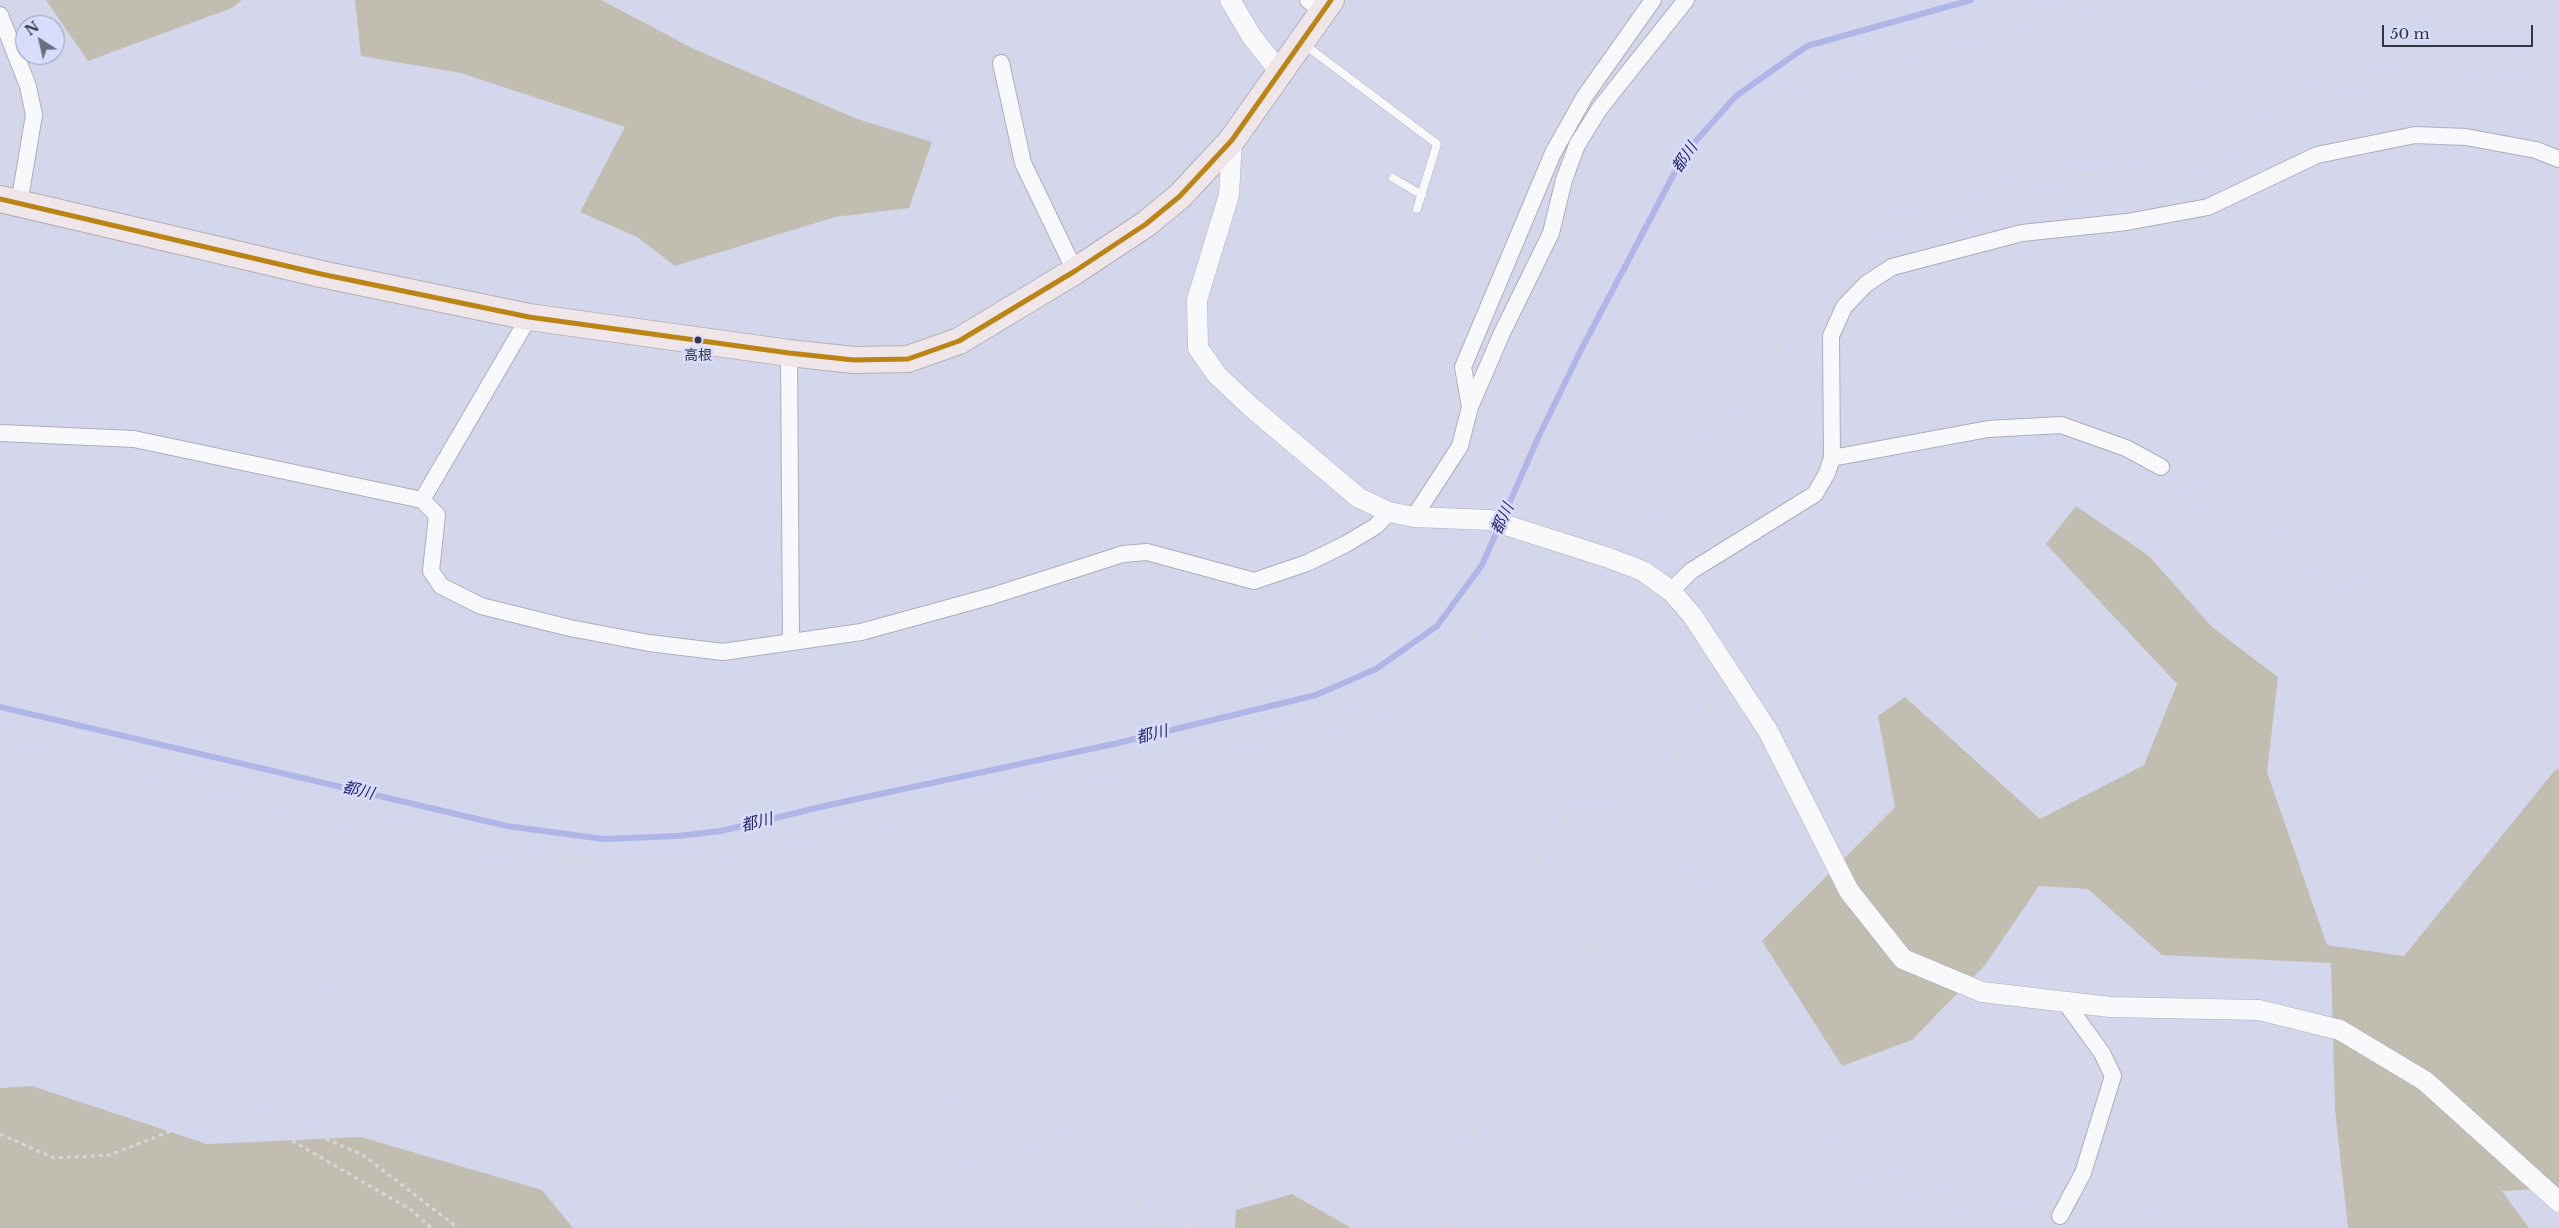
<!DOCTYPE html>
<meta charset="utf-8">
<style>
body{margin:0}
#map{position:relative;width:2559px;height:1228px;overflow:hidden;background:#d4d7ec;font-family:"Libre Baskerville",serif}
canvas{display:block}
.north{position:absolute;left:15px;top:15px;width:50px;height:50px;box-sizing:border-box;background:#d8ddfd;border:1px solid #969ab3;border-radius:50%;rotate:325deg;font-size:14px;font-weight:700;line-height:20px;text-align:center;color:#343645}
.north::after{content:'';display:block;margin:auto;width:18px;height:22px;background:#6c6e7f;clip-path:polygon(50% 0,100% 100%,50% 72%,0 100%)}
.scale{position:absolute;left:2382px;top:25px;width:151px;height:22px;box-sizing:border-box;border:2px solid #343645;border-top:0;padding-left:6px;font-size:15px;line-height:18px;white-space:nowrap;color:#343645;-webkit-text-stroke:4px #d8ddfd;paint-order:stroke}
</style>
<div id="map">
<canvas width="2559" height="1228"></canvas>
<div class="north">N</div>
<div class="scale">50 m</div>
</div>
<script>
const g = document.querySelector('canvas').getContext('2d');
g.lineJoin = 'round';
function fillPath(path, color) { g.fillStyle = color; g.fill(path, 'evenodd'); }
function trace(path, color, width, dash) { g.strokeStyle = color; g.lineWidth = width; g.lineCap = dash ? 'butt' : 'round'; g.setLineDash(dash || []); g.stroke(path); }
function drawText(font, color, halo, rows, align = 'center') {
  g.font = font + ' "Libre Baskerville","Noto Sans JP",serif'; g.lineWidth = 5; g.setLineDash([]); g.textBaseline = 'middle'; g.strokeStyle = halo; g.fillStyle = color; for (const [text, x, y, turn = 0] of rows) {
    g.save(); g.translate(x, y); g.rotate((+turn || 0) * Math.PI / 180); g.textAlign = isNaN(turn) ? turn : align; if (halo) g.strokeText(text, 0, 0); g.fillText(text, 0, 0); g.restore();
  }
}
fillPath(new Path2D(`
 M46,0h196l-10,8 -144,53z
 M355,0h246l93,49 163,70 75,23 -23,66 -74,9 -160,49 -38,-29 -57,-25 45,-85 -164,-54 -100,-17z
 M2076,506l73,50 63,71 66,50 -11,95 60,173 77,11 152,-187 3,1v418l-57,3 27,37h-181l-13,-118 -4,-147 -169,-8 -74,-66 -49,-3 -54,79 -73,75 -70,26 -80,-125 133,-134 -17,-91 27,-19 135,122 104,-54 33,-81 -131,-140z
 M32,1086l175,58 154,-7 181,53 31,38h-573v-140z
 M1292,1194l59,34h-116l1,-18z`), '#c1beb1');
trace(new Path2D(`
 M0,707l507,119 96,13 74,-3 44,-5 108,-26 289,-62 198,-48 60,-26 61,-43 45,-61 56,-127 43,-88 104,-197 51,-57 71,-50 164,-46`), '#b0b5e8', 6);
const service = new Path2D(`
 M1305,45l132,99 -20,65
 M1393,178l29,17`);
const minor = new Path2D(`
 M1308,0l15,12
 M0,15l28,71 6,29 -15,89
 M1001,63l22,100 52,108
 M789,353l2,288
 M1470,407l-7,-40 90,-214 32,-57 68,-96
 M0,433l134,6 288,61 15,15 -6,56 10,15 40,20 89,22 79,15 74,9 138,-20 131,-36 131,-42 24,-2 107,29 53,-18 39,-19 30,-18 13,-14
 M1832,458l156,-29 73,-4 65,23 35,19
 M422,500l107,-183
 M1414,517l46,-71 10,-39 32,-74 49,-100 13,-53 13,-35 23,-37 86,-108
 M1671,591l20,-20 124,-77 12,-21 5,-15 -1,-122 13,-29 22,-23 26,-17 130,-34 105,-11 81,-15 109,-52 98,-20 51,2 70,13 23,9
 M2060,1216l23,-43 30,-97 -11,-23 -37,-51`);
const tertiary = new Path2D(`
 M1230,0l22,37 28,35
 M1232,140l-3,55 -32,105 1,48 19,27 34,32 108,91 30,14 25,5 76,3 119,38 34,13 28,20 21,24 76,116 81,160 54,68 79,33 128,15 149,3 81,20 85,51 134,121`);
const trunk = new Path2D(`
 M0,199l321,75 208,43 260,36 65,7 54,-1 51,-18 116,-70 71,-47 34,-28 52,-56 99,-140`);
trace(service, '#acaebf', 9);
trace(minor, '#acaebf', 18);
trace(tertiary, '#acaebf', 21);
trace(trunk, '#b7afb6', 28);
trace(new Path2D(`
 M2165,0l47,156
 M2176,477l79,54 148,78 2,47
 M1536,515l176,-350c36,-47 59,-67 112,-94l272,-71
 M1623,543l57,-35 16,-13 18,-66 13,-19 42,-42 13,-28 7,-48 8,-11 51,-49 16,-6 55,-4 41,-12 70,-27 46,-9 110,-7 26,-11 36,-20 38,-30 34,-15 57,-15 131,-10 51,-12
 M0,732l357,88 174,37 158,2 668,-144c25,-9 51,-18 74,-32 43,-28 67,-89 88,-133
 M357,820l-68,303 -7,12 128,74 21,19
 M1524,915l80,40 79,-79 67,76 57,170 17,20 36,29 113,34 71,9
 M0,1134l54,24 56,-3 114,-45 65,13 74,32 95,73
 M928,1160l90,-370
 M2078,1219l27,3 64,-22 41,28
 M859,1228l69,-68 53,-10 43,-11 34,-17 20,1 19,11 57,94
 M1185,1228c20,-12 53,-34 74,-41 37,-13 73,13 95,41
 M1447,1228l11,-28 41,-175 22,-81 3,-29 11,-51 34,-51 73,-2 77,-121`), '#d5d6dd', 3, [4, 4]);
trace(service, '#f9f9fc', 8);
trace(minor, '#f9f9fc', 16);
trace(tertiary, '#f9f9fc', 20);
trace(trunk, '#eee6e8', 26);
trace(new Path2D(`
 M0,199l321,75 208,43 260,36 65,7 54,-1 51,-18 116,-70 71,-47 34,-28 52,-56 99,-140`), '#bc8415', 5);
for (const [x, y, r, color] of [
 [698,340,4.5,"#343645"]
]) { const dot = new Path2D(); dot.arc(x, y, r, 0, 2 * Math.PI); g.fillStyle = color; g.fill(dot); trace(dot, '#d8ddfd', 2); }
drawText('14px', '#343645', '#d8ddfd', [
 ["高根",698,356]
]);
drawText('italic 16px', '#2b2871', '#d8ddfd', [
 ["都川",1685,158,-56],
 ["都川",1503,519,-65],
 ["都川",1152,735,-14],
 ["都川",358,791,13],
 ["都川",757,823,-14]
]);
</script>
